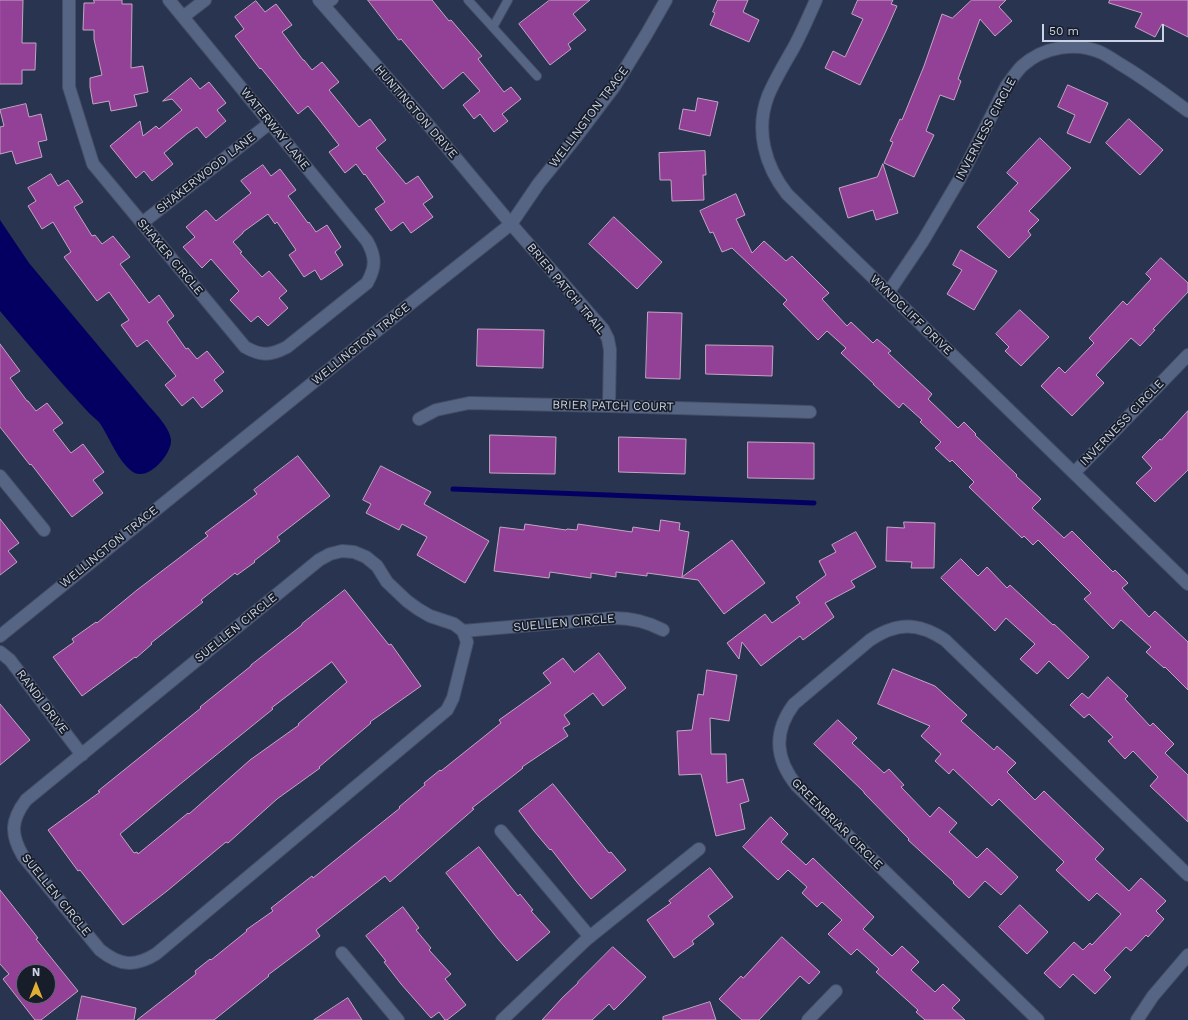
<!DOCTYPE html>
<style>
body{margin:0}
#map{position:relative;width:1188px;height:1020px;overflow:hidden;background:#293451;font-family:"Work Sans",sans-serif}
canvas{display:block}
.north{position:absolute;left:16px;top:964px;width:40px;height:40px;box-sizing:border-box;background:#171d29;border:1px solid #5f6574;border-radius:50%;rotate:0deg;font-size:11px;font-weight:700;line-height:16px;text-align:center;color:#cad2e4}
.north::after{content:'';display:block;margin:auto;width:14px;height:18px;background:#e0b034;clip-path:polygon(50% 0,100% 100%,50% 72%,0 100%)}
.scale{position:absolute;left:1042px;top:24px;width:122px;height:18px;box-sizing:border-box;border:2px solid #cad2e4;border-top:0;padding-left:5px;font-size:12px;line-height:14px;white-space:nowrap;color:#cad2e4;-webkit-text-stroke:3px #171d29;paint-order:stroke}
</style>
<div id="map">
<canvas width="1188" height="1020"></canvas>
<div class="north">N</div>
<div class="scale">50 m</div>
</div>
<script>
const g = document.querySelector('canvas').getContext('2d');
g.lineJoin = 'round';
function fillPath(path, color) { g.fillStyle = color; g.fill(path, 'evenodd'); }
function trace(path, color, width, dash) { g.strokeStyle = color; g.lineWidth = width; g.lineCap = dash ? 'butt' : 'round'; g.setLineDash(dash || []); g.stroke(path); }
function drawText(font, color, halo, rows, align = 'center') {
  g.font = font + ' "Work Sans",sans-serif'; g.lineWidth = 3.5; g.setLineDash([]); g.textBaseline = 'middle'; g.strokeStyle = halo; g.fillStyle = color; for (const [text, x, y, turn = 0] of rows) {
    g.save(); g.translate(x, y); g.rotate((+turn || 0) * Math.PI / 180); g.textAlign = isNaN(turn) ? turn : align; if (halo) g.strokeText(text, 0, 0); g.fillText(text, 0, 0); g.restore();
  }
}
fillPath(new Path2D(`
 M0,220l29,43 119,142c8,9 22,23 23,35 1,14 -23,42 -38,32 -15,-10 -24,-36 -34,-50 -3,-3 -6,-5 -9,-8 -8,-8 -15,-17 -23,-25 -22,-25 -45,-52 -67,-78z`), '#040062');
trace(new Path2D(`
 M453,489l361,14`), '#040062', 5);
const building = new Path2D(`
 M0,0h23l-1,43h14l-1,27h-13v14h-22z
 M94,0h28v4h10l-1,64 12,-2 5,26 -14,3 3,11 -26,5 -2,-10 -16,3 -3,-17v-9l12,-3 -8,-36v-9h-11l1,-27h10z
 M368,0h64l17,21 2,-1 31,36 -4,3 26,33 7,-5 10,12 -19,15 6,7 -14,11 -14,-18 -6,5 -11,-14 17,-14 -17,-19 -20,17 -42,-50 -2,1z
 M550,0h40l-17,14 13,16 -18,14 3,5 -21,16 -31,-41z
 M718,0h30l-5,12 16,8 -10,22 -39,-17 5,-12 -2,-1z
 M858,0h35l-2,4 6,2 -11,25 -26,54 -35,-17 8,-17 12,6 18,-38 -11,-5z
 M972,0h34l-7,7 13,14 -17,15 -15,-17 -22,60 3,2 -7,19 -14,-5 -14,36 8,4 -20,42 -30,-14 9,-21 -3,-1 10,-22 2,1 22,-54 18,-52 10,4z
 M1110,0h78v37l-26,-13 -7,13 -20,-10 7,-14 -33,-10z
 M256,1l9,11 11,-8 16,21 -10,7 21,28h1l8,10 10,-8 17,20 -10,8 30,37 11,-8 16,21 -10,8 30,36 12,-8 15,21 -10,7 10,13 -22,16 -8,-11 -12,9 -16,-22 10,-7 -20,-28 -1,1 -8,-11 -11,9 -16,-21 10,-7 -21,-27 -10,-12 -10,8 -37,-46 -1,1 -25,-33 9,-7 -9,-12z
 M191,78l9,11 9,-7 17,21 -9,7 9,11 -20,17 -9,-11 -9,6 -24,20 9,11 -21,17 -8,-10 -8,7 -26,-32 30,-25 3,15 13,-10 3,3 23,-19 -10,-11 -9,2z
 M1068,85l40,18 -18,40 -23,-10 8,-18 -17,-8z
 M698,98l20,4 -8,34 -31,-7 4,-20 12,2z
 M26,104l3,13 12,-3 6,26 -9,2 4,15 -26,7 -4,-13 -12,3v-27l4,-1 -4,-16z
 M1129,119l34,31 -23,25 -34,-32z
 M1040,138l31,30 -42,43 10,9 -11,11 3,4 -22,23 -32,-31 41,-44 -11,-10z
 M705,151l1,24h-3l1,25 -32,1 -1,-21h-11l-1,-27z
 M883,164l15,49 -22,7 -3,-10 -25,8 -9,-30 38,-11z
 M263,165l8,11 9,-7 16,21 -8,6 20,27 1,-1 7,10 11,-7 14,22 -6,5 8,13 -22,15 -6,-10 -11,7 -15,-22 7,-5 -19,-28 -2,2 -7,-10 -25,18v1l-10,9 9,10 -2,1 22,24 7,-6 18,20 -8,7 9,10 -20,18 -10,-10 -7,6 -21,-22 9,-9 -28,-32 -9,9 -19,-21 12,-10 -9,-10 20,-17 10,11 35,-28 -10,-12z
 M51,174l7,12 10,-6 15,22 -9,5 18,29 3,-1 7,9 11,-8 17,21 -10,7 29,39 10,-8 15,21 -7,6 19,27 2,-1 9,11 10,-8 17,21 -10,8 9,11 -21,17 -9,-11 -11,9 -17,-21 11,-9 -29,-36 -10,7 -16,-22 8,-5 -20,-28 -12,9 -33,-44 7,-5 -18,-30 -11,7 -14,-23 8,-5 -8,-13z
 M736,194l9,21 -9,4 16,34 12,-12 22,20 6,-5 37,37 -7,6 25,27 4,-4 22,21 4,-4 14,12 -3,2 44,41 -4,5 30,29 6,-6 12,12 -1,1 42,40 -1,1 25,23 -9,9 32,30 8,-7 41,41 2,-2 13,13 -6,5 27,29 6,-6 33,31v48l-23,-23 -1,1 -18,-16 5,-5 -30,-27 -8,9 -29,-30 7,-6 -53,-53 -5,5 -9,-9 -2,2 -53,-51 5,-5 -22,-22 -2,2 -15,-14 6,-6 -21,-20 2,-2 -19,-17 -4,5 -26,-24h1l-33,-31 5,-5 -19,-17 -9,9 -35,-36 4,-4 -55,-52 -10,4 -9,-20 -3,1 -10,-22z
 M614,217l48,45 -25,27 -48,-45z
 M961,250l36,21 -23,39 -27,-16 15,-24 -9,-5z
 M1161,258l27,25v9l-35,37 2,1 -15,16 -9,-8 -35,37 8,8 -32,33 -31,-30 18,-19 6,6 29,-30 -5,-5 34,-37 4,4 24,-26 -5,-5z
 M1020,310l29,27 -28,29 -16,-15 4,-4 -13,-13z
 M648,312l34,1 -2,66 -34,-1z
 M478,329l66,1 -1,38 -66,-2z
 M0,344l20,27 -10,7 17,23h1l8,10 11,-8 16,20 -10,7 18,23 12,-9 21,28 -11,8 10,13 -31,24 -41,-53 -1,1 -30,-38z
 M706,345l67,1 -1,30 -66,-2z
 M1188,411v59l-33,32 -19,-19 16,-15 -10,-11 18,-18 1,1z
 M490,435l66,2 -1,37 -65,-1z
 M619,437l67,2 -1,35 -66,-2z
 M748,442l66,1v36l-66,-1z
 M298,456l32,40 -53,41 3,4 -26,20 1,1 -18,13 -2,-2 -34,27 2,2 -52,41 1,1 -16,14 -1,-1 -53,39 -29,-39 21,-15 -2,-3 24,-17 1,1 40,-33 71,-54 -3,-3 52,-39 -3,-4z
 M381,466l50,26 -7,12 65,37 -24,42 -48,-28 10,-18 -25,-13 -3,6 -33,-17 5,-9 -8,-4z
 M0,519l19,24 -11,8 9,11 -17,13z
 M661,520l19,3 -1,7 10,2 -7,45 50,-37 33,43 -41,31 -26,-34 -51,-7v3l-31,-4v5l-25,-4v5l-41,-6 -1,6 -55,-7 6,-44 24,3 1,-6 41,6 1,-1 10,1 1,-6 54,8 1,-5 26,4z
 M904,522l31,1 -1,45h-23l1,-6 -26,-1 1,-34 17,1z
 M856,532l20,35 -25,14 4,6 -30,16 9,14 -31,23 -3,-4 -39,30 -19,-24 -3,17 -12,-16 38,-29 7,9 28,-20 -4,-6 30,-22 -7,-14 17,-9 -4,-7z
 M961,559l17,17 9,-9 20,21 3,-3 43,40 1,-1 35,33 -21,22 -19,-18 -12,13 -17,-15 15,-15 -29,-26 -11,13 -54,-53z
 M345,590l44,55 2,-1 30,42 -51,36 1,1 -52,44 1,1 -43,31 -49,44 -2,-1 -59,49 -44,34 -43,-55 -2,1 -30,-41 52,-38 -2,-1 103,-83 -1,-1 51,-41v-1l51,-40v-1zM332,662l15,20 -49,42 1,1 -49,35 -61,54 -1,-1 -50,41 -1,-2 -3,1 -14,-19 59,-49 94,-76 -1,-1z
 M599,653l27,35 -23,18 -10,-13 -29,22 6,9 -7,4 5,8 -46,31 1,1 -51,40 2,1 -84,73 -5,-6 -69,54 4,6 -52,39 1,1 -55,44h-77l59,-46 -1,-3 15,-12 1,1 36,-29 -1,-1 27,-19 -2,-3 41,-32 1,2 87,-70 -1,-1 26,-22 -1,-2 16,-13 1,1 60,-48 -2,-3 52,-37 -8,-10 20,-15 11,14z
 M893,669l42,17 32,29 -6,6 33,29 3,-4 19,17 -9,9 28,28 9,-9 60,58 -9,10 34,32 12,-13 25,23 -10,10 8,8 -16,18 -2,-2 -15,16 -5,-4 -22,23 7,7 -16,17 -22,-20 -13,14 -16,-15 30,-31 9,8 7,-7 2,2 29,-31 -24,-21 -8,8 -33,-31 8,-8 -65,-63 -7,7 -39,-37 -4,5 -14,-13 6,-7 -20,-18 9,-10 -52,-22z
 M707,670l30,5 -8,46 -19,-3 1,36h15l1,29 16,-4 6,22 -9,3 5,25 -29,7 -15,-62 -22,1 -2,-44 15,-1 6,-36 5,1z
 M1108,677l20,19 -3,3 25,27 3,-3 21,21 -9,9 23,22v47l-38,-36 8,-9 -25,-26 -8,8 -17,-18 5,-4 -24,-23 -5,4 -14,-13 12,-12 6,5z
 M0,704l30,36 -30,25z
 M838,720l19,18 -5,5 32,30 5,-4 15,16 -3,2 29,30 9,-10 18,16 -8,9 28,26 10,-10 31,29 -17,18 -16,-14 -16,17 -16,-15 1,-1 -46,-42 1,-1 -45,-46v-1l-50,-48z
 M553,784l56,69 2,-1 15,18 -35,29 -15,-18 -25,-32 -1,1 -16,-19 -15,-20z
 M771,817l17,17 -7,8 25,23 7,-7 61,59 -11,12 29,27 10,-10 17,16 -8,8 24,22 8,-8 17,16 -8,8 13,12h-40l-9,-8 2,-2 -42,-38 3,-3 -22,-20 -6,6 -23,-21 14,-14 -20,-18 -5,5 -15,-14 5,-6 -19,-17 -10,10 -35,-33z
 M479,847l39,49 2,-2 13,16 -2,1 19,21 -33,29 -19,-22 -52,-66z
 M710,868l23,29 -25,19 6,8 -22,17 2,3 -20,14 -27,-38 24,-17 -2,-2z
 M0,890l38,48 -2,1 42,52 -37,29h-6l-32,-41 6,-5 -9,-10zM24,972h24v24h-24z
 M1020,905l28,27 -21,22 -28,-27z
 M403,907l16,21 -3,2 15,18 -2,2 22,24 -6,5 21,26 -19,15h-2l-6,-8 -8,6 -30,-34 -17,-22 2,-1 -20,-25z
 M782,937l38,35 -11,12 -9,-8 -41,44h-17l-23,-21 22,-23 2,2z
 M613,947l33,30 -23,24 -9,9 -5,-6 -17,16h-50l21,-23 15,-14v-1z
 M82,996l54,12 -2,12h-57z
 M348,998l14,22h-48z
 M710,1002l6,18h-53v-3z`);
fillPath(building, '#934196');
trace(building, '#c3a5c2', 1);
const service = new Path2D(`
 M468,0l69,76
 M325,7l9,-7
 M493,27l15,-27`);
const minor = new Path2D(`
 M69,0v87l24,77 152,183c16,9 25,9 42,0l80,-64c9,-16 9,-26 0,-42l-198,-241
 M319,0l106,121 86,103 92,105 5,10 2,11 -1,56
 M816,0c-7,16 -14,32 -22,47 -9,16 -19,32 -26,49 -13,34 -3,70 19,98l401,390
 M183,17l22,-17
 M142,223l128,-100
 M888,293l35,-52 36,-61 48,-95c5,-6 9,-13 15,-19 21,-19 54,-25 80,-13 6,3 12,7 18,11 24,14 46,31 68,47
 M419,419l17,-9 33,-7 140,3 201,6
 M1074,473l114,-118
 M0,476l44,54
 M463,631l4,11 -14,56 -6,12 -291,244c-21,13 -36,12 -56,-4l-77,-94c-13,-22 -12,-36 3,-56l293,-240 11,-6 12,-3 12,1 12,5 11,9 10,16 20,19 11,8 12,7 24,8 9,7 151,-13c18,0 32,3 49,12
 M0,652l10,8 72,95
 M501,831l89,106
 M342,953l56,67
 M502,1020l85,-81 112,-90
 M808,1020l28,-29
 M1038,1020l-241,-234c-22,-27 -24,-54 -3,-82l76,-64c27,-18 48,-18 75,0l243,235
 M1137,1020l16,-24 35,-41`);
const tertiary = new Path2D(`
 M0,636l410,-332 101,-80 28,-41 38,-47 37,-49 32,-52 20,-35`);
trace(service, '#454e66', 10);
trace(minor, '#454e66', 14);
trace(tertiary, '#454e66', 14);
trace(service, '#576584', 8);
trace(minor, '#576584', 12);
trace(tertiary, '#576584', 12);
drawText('12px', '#cad2e4', '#171d29', [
 ["HUNTINGTON DRIVE",416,112,49],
 ["WELLINGTON TRACE",589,117,-53],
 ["WATERWAY LANE",275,129,51],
 ["INVERNESS CIRCLE",986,129,-62],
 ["SHAKERWOOD LANE",206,173,-38],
 ["SHAKER CIRCLE",170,257,50],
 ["BRIER PATCH TRAIL",566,289,50],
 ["WYNDCLIFF DRIVE",911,315,44],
 ["WELLINGTON TRACE",361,344,-39],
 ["BRIER PATCH COURT",613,406,1],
 ["INVERNESS CIRCLE",1122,423,-46],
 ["WELLINGTON TRACE",109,547,-39],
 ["SUELLEN CIRCLE",564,623,-5],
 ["SUELLEN CIRCLE",236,628,-39],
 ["RANDI DRIVE",42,702,53],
 ["GREENBRIAR CIRCLE",837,824,45],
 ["SUELLEN CIRCLE",56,895,51]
]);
</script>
